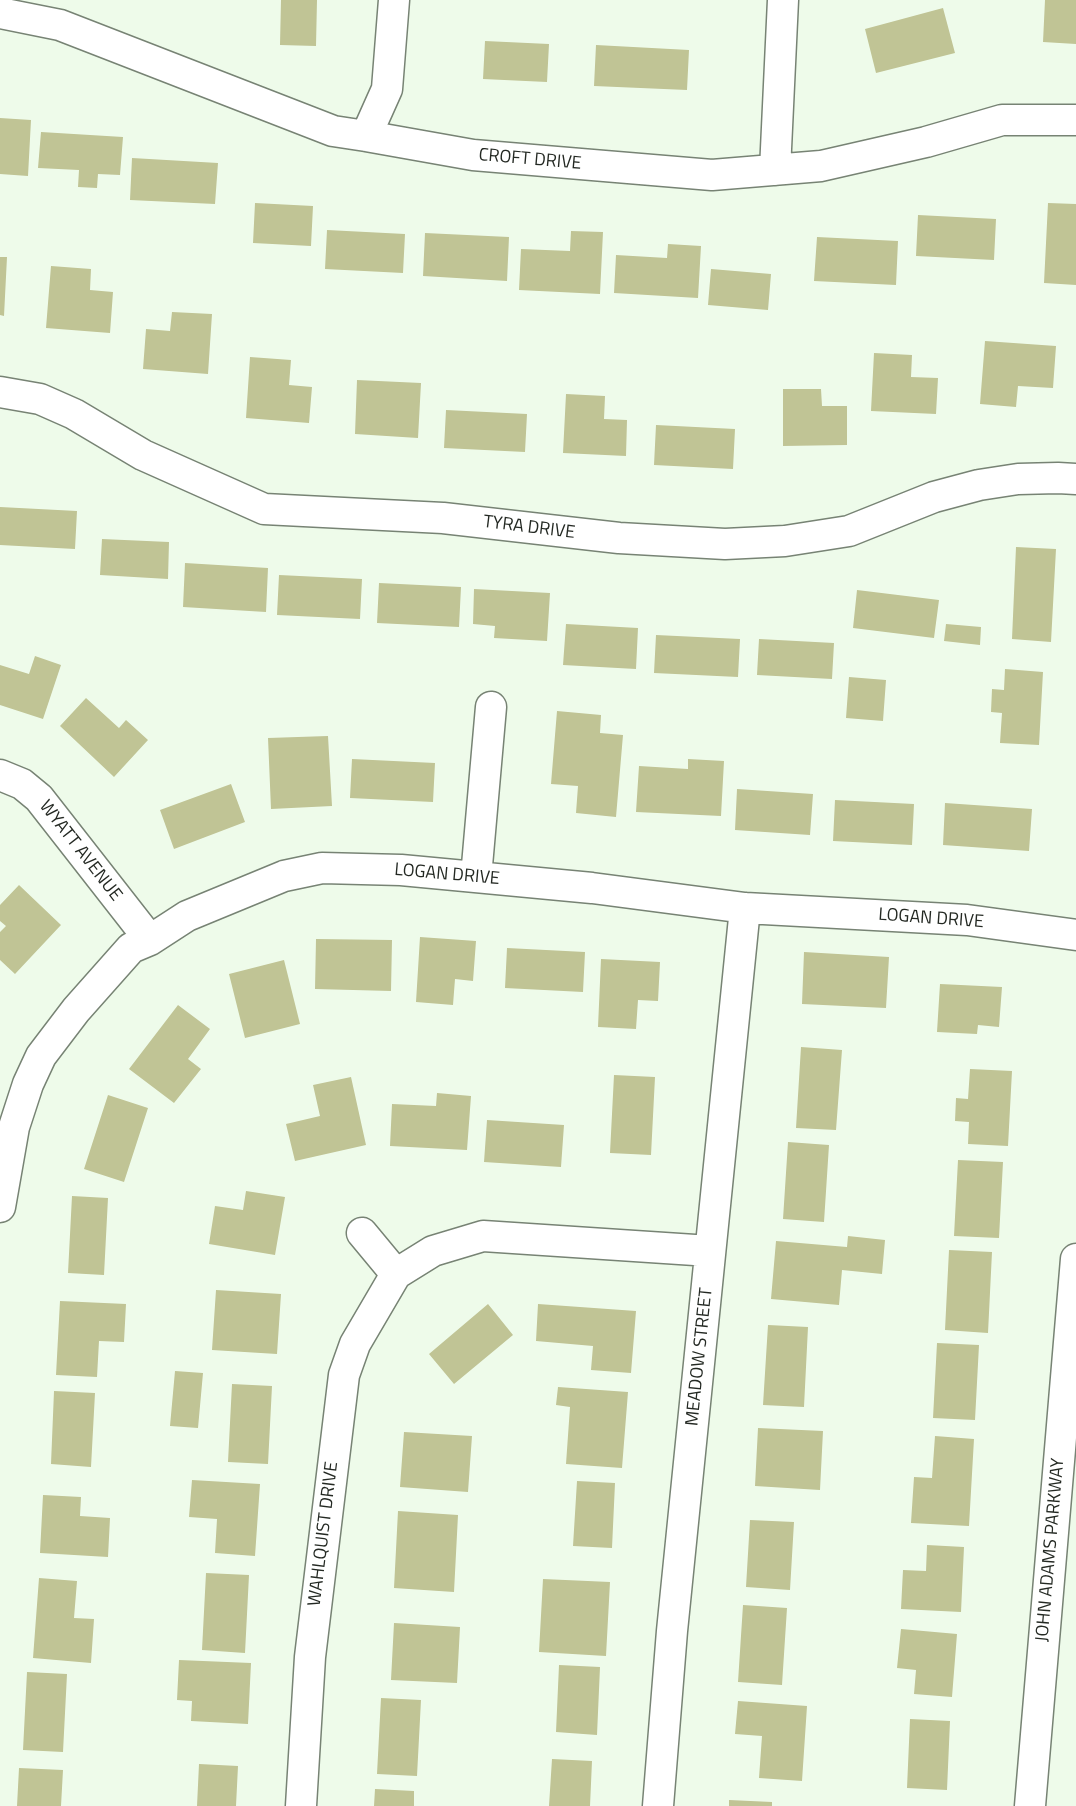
<!DOCTYPE html>
<style>
body{margin:0}
canvas{display:block;background:#eefbea}
</style>
<canvas width="1076" height="1806"></canvas>
<script>
const g = document.querySelector('canvas').getContext('2d');
g.lineJoin = 'round';
function fillPath(path, color) { g.fillStyle = color; g.fill(path, 'evenodd'); }
function trace(path, color, width, dash) { g.strokeStyle = color; g.lineWidth = width; g.lineCap = dash ? 'butt' : 'round'; g.setLineDash(dash || []); g.stroke(path); }
function drawText(font, color, halo, rows, align = 'center') {
  g.font = font + ' "Titillium Web",sans-serif'; g.lineWidth = 4.5; g.setLineDash([]); g.textBaseline = 'middle'; g.strokeStyle = halo; g.fillStyle = color; for (const [text, x, y, turn = 0] of rows) {
    g.save(); g.translate(x, y); g.rotate((+turn || 0) * Math.PI / 180); g.textAlign = isNaN(turn) ? turn : align; if (halo) g.strokeText(text, 0, 0); g.fillText(text, 0, 0); g.restore();
  }
}
fillPath(new Path2D(`
 M281,0h36l-1,46 -36,-1z
 M1045,0h31v44l-33,-2z
 M943,8l12,45 -79,20 -11,-44z
 M485,41l64,3 -2,38 -64,-3z
 M596,45l93,5 -2,40 -93,-4z
 M0,118l31,2 -3,56 -28,-2z
 M41,132l82,5 -3,38 -22,-1 -1,14 -19,-1 1,-17 -41,-2z
 M132,158l86,5 -3,41 -85,-4z
 M255,203l58,3 -2,40 -58,-3z
 M1048,203l28,1v81l-32,-2z
 M918,215l78,4 -2,41 -78,-4z
 M327,230l78,4 -2,39 -78,-4z
 M571,231l32,1 -3,62 -81,-4 2,-41 49,2z
 M425,233l84,4 -2,44 -84,-5z
 M817,237l81,4 -2,44 -82,-4z
 M668,244l33,2 -3,52 -84,-5 2,-38 51,3z
 M0,257h7l-3,59 -4,-1z
 M51,266l40,3 -1,21 23,2 -3,41 -64,-5z
 M711,269l60,5 -3,36 -60,-5z
 M172,312l40,2 -4,60 -65,-5 3,-40 24,2z
 M985,341l71,5 -3,42 -35,-2 -2,21 -36,-3z
 M874,353l38,2 -1,22 27,1 -2,36 -65,-3z
 M250,357l41,3 -2,25 23,2 -3,36 -63,-5z
 M357,380l64,3 -3,55 -63,-4z
 M783,389h38l1,17h25v39l-64,1z
 M566,394l39,2 -1,23 23,1 -1,36 -63,-3z
 M446,410l81,4 -2,38 -81,-4z
 M656,425l79,4 -2,40 -79,-4z
 M0,507l77,4 -2,38 -75,-4z
 M102,539l67,3 -1,37 -68,-4z
 M1016,547l40,2 -5,93 -39,-3z
 M185,563l83,5 -2,44 -83,-5z
 M279,575l83,4 -2,40 -83,-4z
 M379,583l82,4 -2,40 -82,-4z
 M474,589l76,4 -3,48 -53,-3 1,-12 -22,-2z
 M857,590l82,10 -5,38 -81,-10z
 M566,624l72,4 -2,41 -73,-4z
 M946,624l35,3 -1,18 -36,-4z
 M656,635l84,4 -2,38 -84,-4z
 M759,639l75,4 -2,36 -75,-4z
 M35,656l26,9 -18,54 -43,-14v-40l29,9z
 M1005,669l38,3 -4,73 -39,-2 2,-30 -11,-1 1,-23 12,1z
 M849,677l37,3 -3,41 -37,-3z
 M86,698l33,30 7,-8 22,20 -34,37 -54,-51z
 M557,711l44,4 -1,18 23,2 -7,82 -40,-4 2,-27 -27,-2z
 M328,736l4,70 -61,3 -3,-71z
 M352,759l83,4 -2,39 -83,-4z
 M688,759l36,2 -3,55 -85,-4 3,-46 49,3z
 M231,784l14,38 -71,27 -14,-39z
 M737,789l76,5 -3,41 -75,-5z
 M835,800l79,4 -2,41 -79,-4z
 M945,803l87,6 -3,42 -86,-6z
 M19,885l42,40 -46,49 -15,-14v-28l6,-6 -6,-5v-16z
 M420,937l56,4 -3,40 -18,-2 -2,26 -37,-3z
 M316,939l76,1 -1,51 -76,-2z
 M507,948l78,4 -2,40 -78,-4z
 M804,952l85,5 -3,51 -84,-4z
 M601,959l59,3 -2,39 -20,-1 -2,29 -38,-2z
 M284,960l16,64 -55,14 -16,-64z
 M940,984l62,3 -3,40 -21,-2 -1,9 -40,-2z
 M178,1005l32,24 -22,30 13,10 -27,34 -45,-34z
 M801,1047l41,3 -6,80 -40,-2z
 M970,1069l42,2 -4,75 -40,-2 1,-22 -14,-1 1,-23 12,1z
 M614,1075l41,2 -4,78 -41,-2z
 M351,1077l15,68 -71,16 -9,-37 34,-8 -7,-31z
 M437,1093l34,3 -4,54 -77,-4 2,-42 44,2z
 M108,1095l40,13 -24,74 -40,-13z
 M487,1120l77,5 -3,42 -77,-5z
 M788,1142l41,3 -5,77 -41,-3z
 M958,1160l45,2 -4,76 -45,-2z
 M246,1191l39,6 -10,58 -66,-11 6,-38 28,4z
 M72,1196l36,2 -4,77 -36,-2z
 M848,1236l37,4 -3,34 -40,-4 -3,35 -68,-6 5,-58 71,6z
 M949,1250l43,2 -4,81 -43,-3z
 M216,1290l65,4 -4,60 -65,-4z
 M60,1301l66,3 -2,38 -25,-1 -2,36 -41,-2z
 M488,1304l25,31 -59,49 -25,-30z
 M538,1304l98,7 -5,62 -40,-3 2,-24 -57,-5z
 M768,1325l40,2 -4,80 -41,-2z
 M937,1343l42,2 -4,75 -42,-2z
 M175,1371l28,2 -5,55 -28,-2z
 M232,1384l40,2 -4,78 -40,-2z
 M558,1387l70,5 -6,76 -56,-4 4,-57 -14,-2z
 M54,1391l41,2 -4,74 -40,-3z
 M758,1428l65,3 -3,59 -65,-4z
 M404,1432l68,4 -4,56 -68,-5z
 M935,1436l39,3 -5,87 -58,-3 3,-46 18,1z
 M192,1480l68,4 -5,72 -40,-3 2,-34 -28,-2z
 M577,1481l38,2 -3,65 -39,-2z
 M43,1495l38,2 -1,19 30,2 -2,39 -68,-4z
 M398,1511l60,4 -4,77 -60,-4z
 M750,1520l44,2 -4,68 -44,-3z
 M927,1545l37,2 -3,65 -60,-3 2,-39 23,1z
 M206,1573l43,2 -4,78 -43,-3z
 M39,1578l38,3 -3,37 20,1 -3,44 -58,-5z
 M543,1579l67,3 -4,74 -67,-4z
 M743,1605l44,3 -5,77 -44,-3z
 M394,1623l66,4 -3,56 -66,-3z
 M901,1629l56,5 -5,63 -38,-3 2,-24 -19,-2z
 M179,1660l72,3 -3,61 -57,-3 1,-20 -15,-1z
 M559,1665l41,2 -3,68 -41,-3z
 M27,1672l40,2 -4,78 -40,-2z
 M381,1698l40,2 -4,76 -40,-2z
 M738,1701l69,5 -5,75 -43,-3 3,-42 -27,-2z
 M910,1719l40,2 -3,69 -40,-2z
 M552,1759l40,2 -2,45h-41z
 M199,1764l39,2 -2,40h-39z
 M19,1768l44,2 -2,36h-44z
 M375,1789l39,2v15h-40z
 M729,1800l43,2v4h-43z`), '#c0c495');
const minor = new Path2D(`
 M0,13l60,12 273,106 33,5 107,19 239,20 109,-9 105,-24 76,-22h74
 M366,136l21,-47 7,-89
 M775,170l8,-170
 M0,392l40,7 34,15 69,41 121,54 179,9 176,20 106,6 60,-3 64,-10 85,-34 45,-12 39,-6 40,-1 18,1
 M0,775l22,9 17,14 111,142
 M476,877l15,-170
 M0,1207l14,-80 14,-43 13,-28 35,-46 55,-62 19,-8 37,-24 97,-40 38,-8 79,2 191,18 153,20 222,12 109,15
 M362,1233l34,41
 M301,1806l9,-149 34,-282 11,-31 41,-70 37,-23 50,-15 227,15
 M658,1806l14,-175 73,-723
 M1030,1806l46,-547`);
trace(minor, '#778374', 33);
trace(minor, '#fff', 30);
drawText('18px', '#242923', '#fff', [
 ["CROFT DRIVE",530,160,5],
 ["TYRA DRIVE",529,528,7],
 ["WYATT AVENUE",80,851,52],
 ["LOGAN DRIVE",447,875,5],
 ["LOGAN DRIVE",931,919,4],
 ["MEADOW STREET",700,1357,-84],
 ["WAHLQUIST DRIVE",324,1534,-83],
 ["JOHN ADAMS PARKWAY",1051,1550,-85]
]);
</script>
